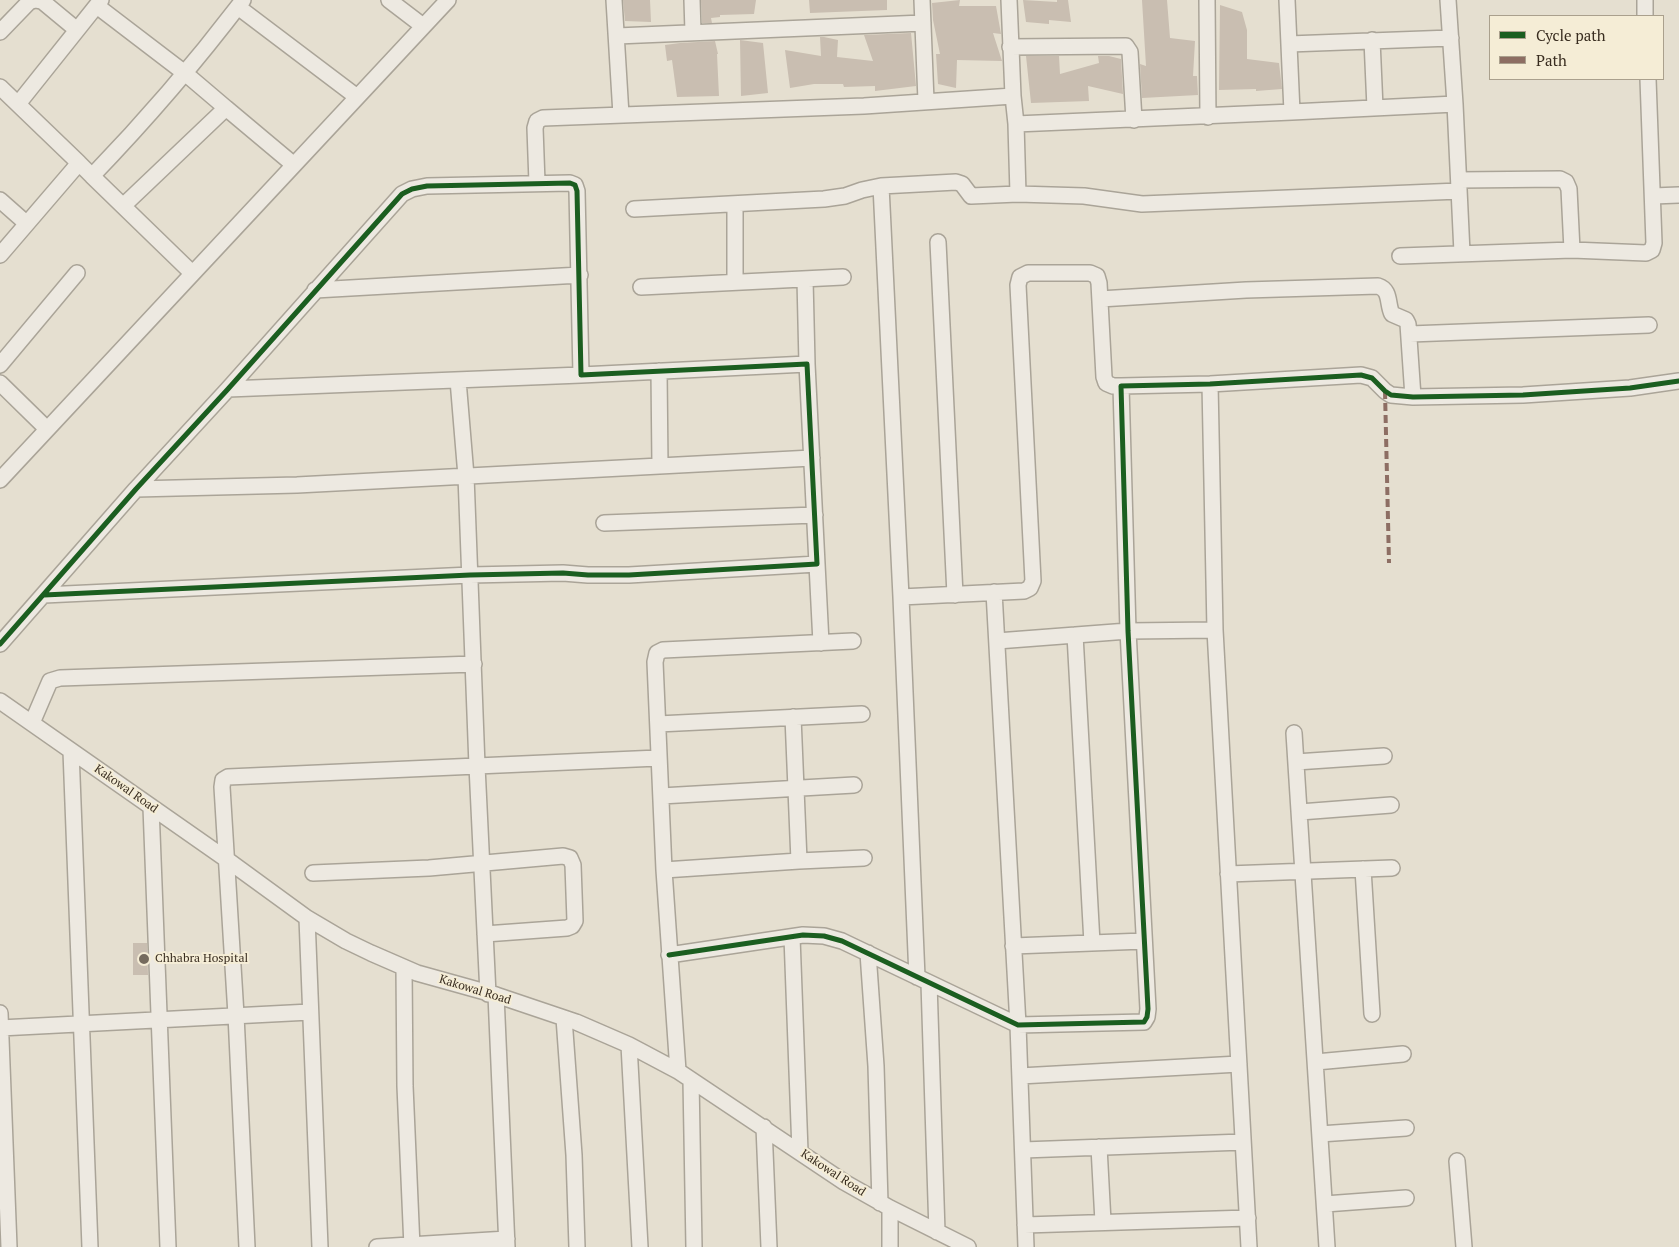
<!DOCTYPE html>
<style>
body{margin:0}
#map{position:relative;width:1679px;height:1247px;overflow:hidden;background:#e5dfd0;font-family:"PT Serif",serif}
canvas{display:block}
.legend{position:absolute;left:1489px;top:15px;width:175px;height:65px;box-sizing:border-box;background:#f5edd6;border:1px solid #aaa08d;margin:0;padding:6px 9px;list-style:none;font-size:15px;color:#392d20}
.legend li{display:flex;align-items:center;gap:10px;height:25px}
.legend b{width:25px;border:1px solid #aaa08d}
</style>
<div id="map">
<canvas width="1679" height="1247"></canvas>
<ul class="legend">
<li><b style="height:6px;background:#1b5e20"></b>Cycle path</li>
<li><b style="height:6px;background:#8d6e63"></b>Path</li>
</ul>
</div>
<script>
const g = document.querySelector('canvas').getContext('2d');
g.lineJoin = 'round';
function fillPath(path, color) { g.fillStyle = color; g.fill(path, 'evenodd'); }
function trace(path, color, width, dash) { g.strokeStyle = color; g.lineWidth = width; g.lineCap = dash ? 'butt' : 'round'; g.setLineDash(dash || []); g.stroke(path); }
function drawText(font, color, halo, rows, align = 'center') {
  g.font = font + ' "PT Serif",serif'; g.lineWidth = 4; g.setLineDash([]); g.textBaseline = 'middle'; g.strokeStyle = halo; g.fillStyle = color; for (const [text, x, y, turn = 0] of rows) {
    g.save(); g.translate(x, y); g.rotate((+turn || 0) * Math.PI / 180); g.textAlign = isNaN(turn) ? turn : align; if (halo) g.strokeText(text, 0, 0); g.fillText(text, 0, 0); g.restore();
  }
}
fillPath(new Path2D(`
 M623,0h27l1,22 -26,-1z
 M701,0h55l-2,14 -34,1v2l-9,1 1,5h-10z
 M809,0h78v10l-77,3z
 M960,0l-1,6h37l5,28 -8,-1 9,28 -45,-1 -1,28 -18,-4 -2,-30h4l-7,-34 -1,-17z
 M1023,0l34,2v-2h11l3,22 -22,-2v4l-23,-2z
 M1142,0h25l3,38 25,3 -2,35h4l1,19 -56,3 -2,-34 6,2z
 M1220,5l22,7 5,18v29l32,4 3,26 -26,2v-2l-37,1z
 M911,33l5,53 -41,5v-5l-31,1 -1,-3h-29l-24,4 -5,-38 36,6 -1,-19h4l14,3 -1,17 36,4 -9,-26z
 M740,40l23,3 5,50 -27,3z
 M715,41l3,13h-1l2,42 -42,1 -5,-37 -5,1 -2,-16 15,-2z
 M1026,56h33l1,18 39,-11 -1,-7h11l12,3 2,35 -35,-8 1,15 -58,2z
 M133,943h14l1,32h-15z`), '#c9beb1');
const minor = new Path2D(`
 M36,0l6,1 35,29
 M389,0l34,26
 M614,0l7,115
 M692,0l1,32
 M922,0l4,101
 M1207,0l1,117
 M1287,0l5,112 163,-8 7,149
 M1448,0l7,104
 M1645,0v16
 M97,6l89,68 40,34 -103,98
 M238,7l119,90
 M0,32l29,-30 6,-2
 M617,36l306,-13
 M1372,40l3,68
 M1289,44l162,-6
 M1010,47l116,-1 4,6 4,68
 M0,87l79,76
 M18,104l83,-104
 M226,108l68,57
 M1016,124l276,-12
 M92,176l100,97
 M1459,180l101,-1 6,3 3,7 3,61
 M537,183l-2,-55 2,-7 6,-3 321,-12 149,-10 -4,-96
 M881,186l20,411 123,-6 6,-3 3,-7 -15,-296 2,-8 8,-4h62l7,3 2,7 5,94 2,6 7,3h8
 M1018,194l66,2 58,8 317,-13
 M1653,196l26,-1
 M0,200l26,23
 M735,204v78
 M634,209l190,-10 21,-3 17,-6 19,-4 75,-4 6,2 9,12 47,-2 -2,-70 -3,-28
 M938,242l17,353
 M0,255l79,-92 13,13c54,-56 104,-114 151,-176
 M1400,256l172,-6 74,3 6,-3 2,-7 -6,-164
 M805,279l2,85
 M641,287l202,-10
 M315,290l265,-15
 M1100,299l146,-9 132,-4c13,4 9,18 14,28l14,6 2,4 5,73
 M1410,334l239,-9
 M0,365l77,-92
 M659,371l1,95
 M458,380l8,96 11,290 11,228
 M0,383l47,46
 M1210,384l5,246 34,617
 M228,389l353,-14
 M0,480l448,-480
 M136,489l161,-4 515,-27
 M604,523l211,-8
 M817,564l4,79
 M994,592l24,433 8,222
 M901,597l16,380
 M1075,635l17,308
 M997,641l131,-10 87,-1
 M0,644l136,-155 92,-100 174,-195 10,-5 15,-3 143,-3 5,2 2,6 4,184 226,-11 10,200 -188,11h-41l-25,-2 -93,2 -426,20
 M0,701l226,158 81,59 39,23 25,12 46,20 79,22 80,27 53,23 49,26 166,111 46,26 78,39
 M793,717l6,144
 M32,723l18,-42 10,-3 414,-14
 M658,724l204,-10
 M1294,733l33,514
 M71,751l19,496
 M1296,762l88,-6
 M661,796l193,-11
 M151,807l17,440
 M1300,812l91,-7
 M1363,869l9,145
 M664,870l135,-9 65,-3
 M313,873l116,-5 134,-12 7,2 3,7 2,56 -3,5 -5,2 -82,6
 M1228,874l164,-6
 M307,918l13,329
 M792,937l8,214
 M1013,946l131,-5
 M868,953l8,113 4,137
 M669,955l134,-20 21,1 18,5 176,84 126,-3 3,-5 1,-8 -20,-378 -7,-245 89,-2 151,-9 11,3 13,13 6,4 22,2 110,-2 107,-7 49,-7
 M404,968l1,118 7,161
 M929,983l8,249
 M496,995l11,252
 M0,1013l9,234
 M564,1018l10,137 3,92
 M0,1028l310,-16
 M629,1045l11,202
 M1316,1062l87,-8
 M678,1071l-14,-201 -9,-208 2,-9 6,-3 190,-9
 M1020,1076l219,-12
 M691,1080l3,167
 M764,1127l5,120
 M1320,1134l86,-6
 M1099,1147l4,75
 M1023,1150l220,-8
 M1457,1161l7,86
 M1325,1204l81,-6
 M890,1208v39
 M1025,1225l223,-7
 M247,1247l-11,-232 -14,-228 1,-7 5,-3 430,-19
 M377,1247l130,-8`);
trace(minor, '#aaa498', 18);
trace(minor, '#ede9e1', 15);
trace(new Path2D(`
 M1385,391l4,172`), '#8d6e63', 4, [8, 4]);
trace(new Path2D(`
 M0,644l136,-155 92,-100 174,-195 10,-5 15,-3 143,-3 5,2 2,6 4,184 226,-11 10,200 -188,11h-41l-25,-2 -93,2 -426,20
 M669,955l134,-20 21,1 18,5 176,84 126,-3 3,-5 1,-8 -20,-378 -7,-245 89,-2 151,-9 11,3 13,13 6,4 22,2 110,-2 107,-7 49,-7`), '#1b5e20', 5);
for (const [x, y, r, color] of [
 [144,959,6,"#756b5e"]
]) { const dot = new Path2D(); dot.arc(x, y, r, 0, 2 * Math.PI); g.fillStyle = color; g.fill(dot); trace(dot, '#f5edd6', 2); }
drawText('12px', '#392d20', '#f5edd6', [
 ["Kakowal Road",126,789,35],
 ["Kakowal Road",475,990,17],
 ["Kakowal Road",833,1173,33]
]);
drawText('12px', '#392d20', '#f5edd6', [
 ["Chhabra Hospital",155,959]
], 'left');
</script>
